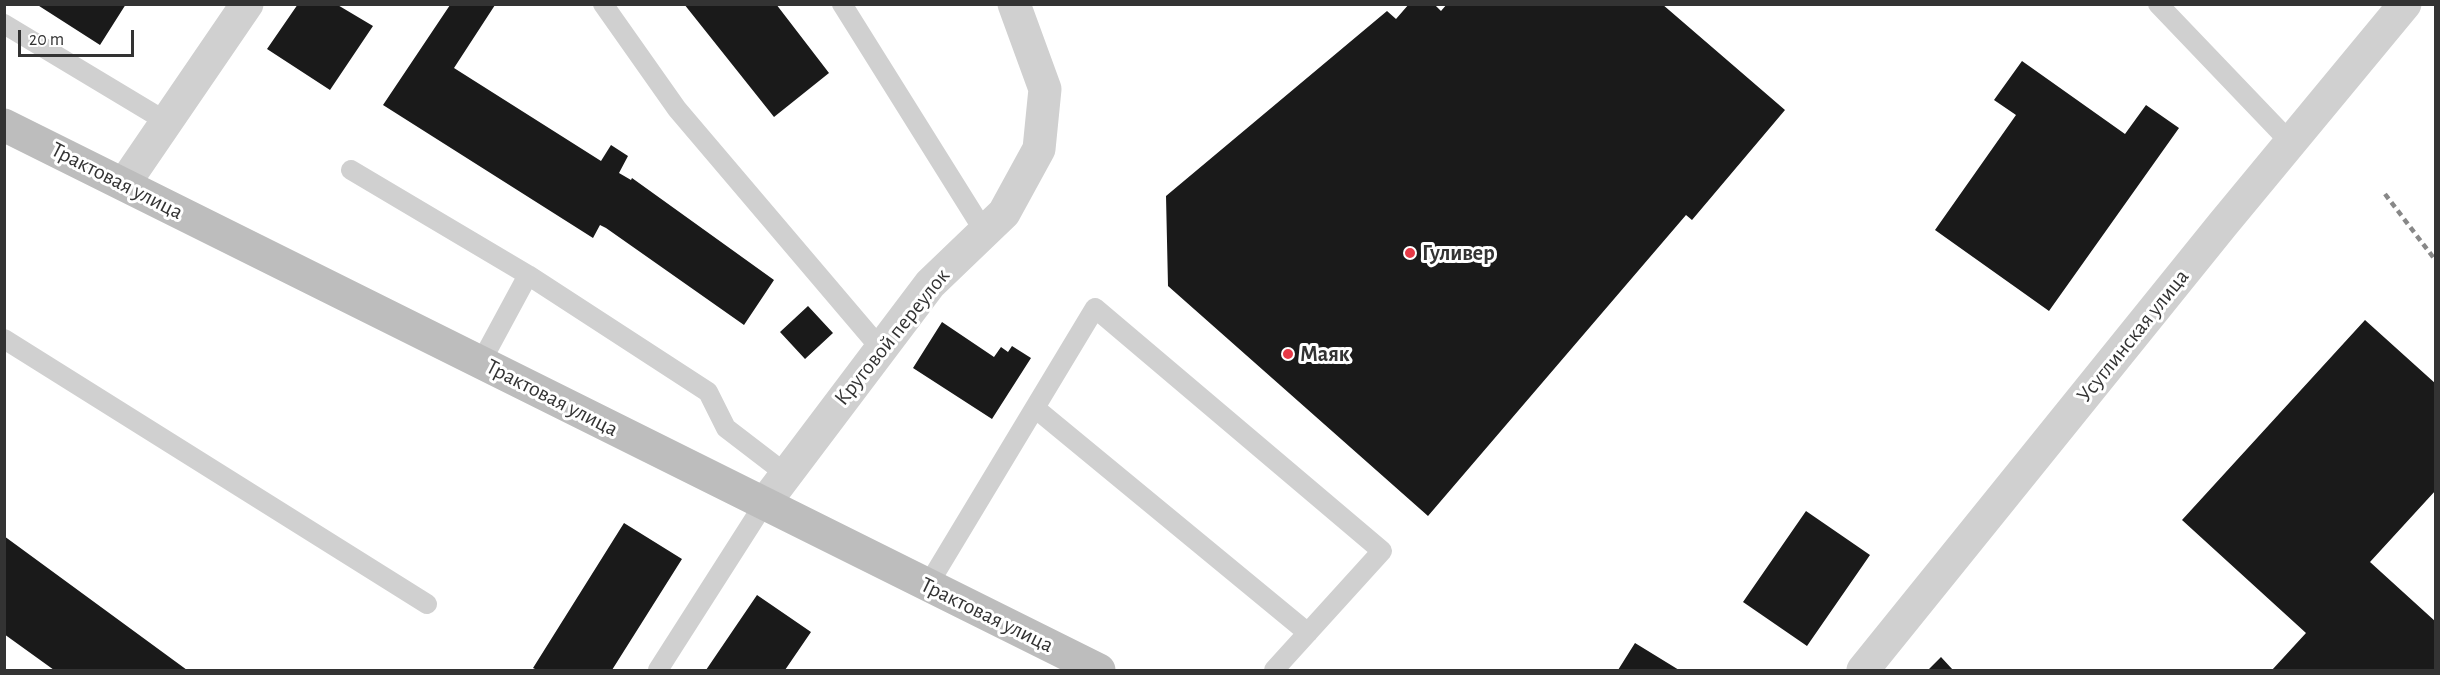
<!DOCTYPE html>
<meta charset="utf-8">
<style>
body{margin:0}
#map{position:relative;width:2440px;height:675px;overflow:hidden;background:#fff;font-family:"Alegreya Sans",sans-serif}
canvas{display:block}
.frame{position:absolute;inset:0;border:6px solid #333;pointer-events:none}
.scale{position:absolute;left:18px;top:30px;width:116px;height:27px;box-sizing:border-box;border:3px solid #333;border-top:0;padding-left:8px;font-size:18px;line-height:21px;white-space:nowrap;color:#333;-webkit-text-stroke:4px #fff;paint-order:stroke}
</style>
<div id="map">
<canvas width="2440" height="675"></canvas>
<div class="frame"></div>
<div class="scale">20 m</div>
</div>
<script>
const g = document.querySelector('canvas').getContext('2d');
g.lineJoin = 'round';
function fillPath(path, color) { g.fillStyle = color; g.fill(path, 'evenodd'); }
function trace(path, color, width, dash) { g.strokeStyle = color; g.lineWidth = width; g.lineCap = dash ? 'butt' : 'round'; g.setLineDash(dash || []); g.stroke(path); }
function drawText(font, color, halo, rows, align = 'center') {
  g.font = font + ' "Alegreya Sans",sans-serif'; g.lineWidth = 6; g.setLineDash([]); g.textBaseline = 'middle'; g.strokeStyle = halo; g.fillStyle = color; for (const [text, x, y, turn = 0] of rows) {
    g.save(); g.translate(x, y); g.rotate((+turn || 0) * Math.PI / 180); g.textAlign = isNaN(turn) ? turn : align; if (halo) g.strokeText(text, 0, 0); g.fillText(text, 0, 0); g.restore();
  }
}
fillPath(new Path2D(`
 M36,4h90l-26,41z
 M298,4h38l37,22 -43,64 -63,-41z
 M684,4h92l53,69 -55,44z
 M1409,4h25l7,7 6,-7h215l123,106 -93,110 -6,-5 -258,301 -260,-230 -2,-90 221,-185 9,8z
 M450,5h45l-41,63 147,93 10,-16 17,11 -9,17 12,7 1,-2 142,102 -30,45 -138,-97 -6,-3 -7,13 -210,-133z
 M2022,61l103,73 21,-29 33,23 -130,183 -114,-81 81,-115 -22,-15z
 M808,306l25,27 -28,26 -25,-27z
 M2365,320l71,64v106l-66,72 66,60v48h-164l34,-37 -124,-113z
 M942,322l52,35 7,-10 7,5 4,-6 19,12 -39,61 -79,-51z
 M1806,511l64,44 -63,91 -64,-44z
 M624,523l58,36 -70,111h-75l-4,-2z
 M4,536l183,134h-133l-50,-36z
 M757,595l54,37 -26,38h-79z
 M1635,643l44,27h-61z
 M1941,657l12,13h-25z`), '#1a1a1a');
trace(new Path2D(`
 M603,4l74,105 204,240
 M842,4l142,227
 M2158,4l133,139
 M4,24l163,98
 M351,170l177,105 180,117 18,36 60,46
 M4,339l423,265
 M481,362l47,-87
 M1035,408l273,225
 M928,585l167,-277 287,243 -108,119
 M658,670l106,-166`), '#d0d0d0', 20);
trace(new Path2D(`
 M124,184l123,-180
 M764,504l166,-220 74,-71 35,-64 6,-60 -31,-85
 M1863,670l360,-446 182,-220`), '#d0d0d0', 33);
trace(new Path2D(`
 M4,125l1095,545`), '#bdbdbd', 33);
trace(new Path2D(`
 M2385,194l51,67`), '#888', 4.5, [6, 4.5]);
for (const [x, y, r, color] of [
 [1410,253,6,"#e63946"],
 [1288,354,6,"#e63946"]
]) { const dot = new Path2D(); dot.arc(x, y, r, 0, 2 * Math.PI); g.fillStyle = color; g.fill(dot); trace(dot, '#fff', 2); }
drawText('22px', '#333', '#fff', [
 ["Трактовая улица",117,181,27],
 ["Усуглинская улица",2133,336,-51],
 ["Круговой переулок",892,337,-51],
 ["Трактовая улица",552,398,27],
 ["Трактовая улица",987,615,26]
]);
drawText('bold 22px', '#333', '#fff', [
 ["Гуливер",1422,253],
 ["Маяк",1300,354]
], 'left');
</script>
